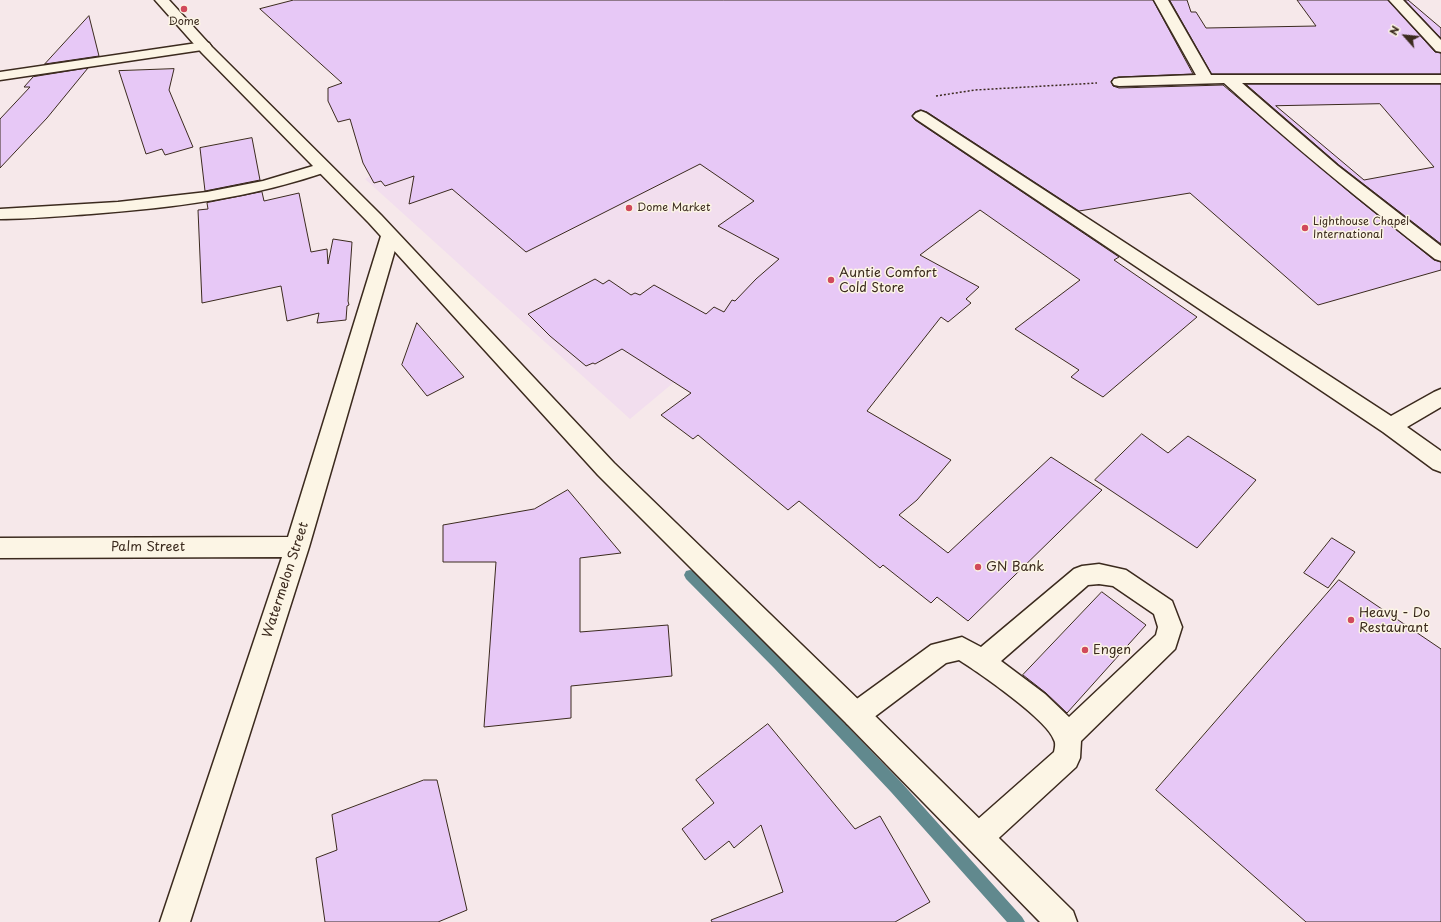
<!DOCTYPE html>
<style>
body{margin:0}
#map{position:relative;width:1441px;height:922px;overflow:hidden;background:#f6e8ea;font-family:"Playpen Sans",sans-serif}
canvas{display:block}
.north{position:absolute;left:1385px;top:16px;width:40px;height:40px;-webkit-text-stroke:3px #fcf5e5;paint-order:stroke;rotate:297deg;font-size:11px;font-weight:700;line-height:16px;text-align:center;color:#3b2a1e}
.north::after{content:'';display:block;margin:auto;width:14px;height:18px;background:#3b2a1e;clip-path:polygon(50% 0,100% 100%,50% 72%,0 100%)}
</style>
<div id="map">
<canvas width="1441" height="922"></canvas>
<div class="north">N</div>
</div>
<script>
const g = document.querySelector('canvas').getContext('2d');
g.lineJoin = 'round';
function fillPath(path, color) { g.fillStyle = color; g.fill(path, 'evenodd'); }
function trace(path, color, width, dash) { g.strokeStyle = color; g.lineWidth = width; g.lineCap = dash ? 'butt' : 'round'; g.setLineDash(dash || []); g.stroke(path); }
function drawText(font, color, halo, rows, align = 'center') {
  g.font = font + ' "Playpen Sans",sans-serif'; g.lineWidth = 3; g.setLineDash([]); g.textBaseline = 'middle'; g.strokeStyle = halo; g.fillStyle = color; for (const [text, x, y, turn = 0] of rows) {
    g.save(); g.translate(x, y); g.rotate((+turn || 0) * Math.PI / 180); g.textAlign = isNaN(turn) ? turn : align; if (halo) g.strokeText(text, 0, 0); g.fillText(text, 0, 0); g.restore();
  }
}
fillPath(new Path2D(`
 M1131,60l23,25 -101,19 -29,62 -58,-5 -220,161 -116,97 -265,-240 49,-30z`), '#f2deee');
fillPath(new Path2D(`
 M690,570l4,1 90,89 117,122 121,135 3,5h-18l-116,-130 -117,-124 -88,-89 -2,-4 2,-4z`), '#61898e');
const building = new Path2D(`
 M294,0h859l40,74 -74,3 -5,1 -3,3 2,5 6,2 104,-3 131,111 80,64 7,2v8l-123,35 -128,-112 -111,18 -152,-99 -7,-2 -5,2 -3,4 3,4 204,137 -5,3 83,57 -94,80 -32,-20 8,-7 -64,-41 65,-49 -100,-70 -60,45 59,32 -13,12 5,4 -23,19 -7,-5 -74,94 84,49 -34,40 -18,15 49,38 103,-96 51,33 -134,131 -31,-24 -6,6 -48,-38 -3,3 -81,-67 -11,9 -90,-75 -5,4 -32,-24 30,-22 -69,-44 -27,15 -2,-1 -7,3 -36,-30 -22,-22 67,-35 8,5 6,-4 22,15 4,-2 5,2 14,-10 52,29 8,-7 10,5 8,-12 3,1 21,-22 23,-20 -61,-33 36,-25 -54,-37 -174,88 -74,-63 -43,15 5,-28 -29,10 -4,-5 -7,2 -11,-20 -13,-44 -12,3 -10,-21v-13l14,-5 -82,-74z
 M1170,0h17l4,12h5l10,16 110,-2 -19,-26h91l47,52 6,1v21h-229z
 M1405,0h3l33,28v10z
 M89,16l10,40 -54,8z
 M88,68l-41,50 -47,50v-49l30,-32h-6l9,-10z
 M174,69l-5,21 24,57 -28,8 -3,-6 -16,5 -27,-83z
 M1246,84h195v160l-102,-79zM1380,104l54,63 -70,13 -88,-74z
 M252,138l8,42 -55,11 -5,-43z
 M262,192l2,9 35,-8 12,59 16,-3 1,15 5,-25 19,3 -4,59 1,4 -2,1 -1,14 -29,3 2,-10 -32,8 -6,-35 -79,17 -4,-93 10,-1 -1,-6z
 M417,323l47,54 -37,19 -25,-31z
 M1142,434l26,19 20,-17 68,44 -59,68 -102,-68z
 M568,490l53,63 -41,5v74l88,-7 4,51 -101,10v32l-87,9 12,-165h-53v-37l91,-16z
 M1332,538l23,14 -27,36 -24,-15z
 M1339,580l102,69v273h-135l-150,-132z
 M1102,592l44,33 -79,88 -21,-20 -23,-18z
 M768,724l87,105 25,-13 50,86 -35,20h-183l-1,-2 72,-28 -22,-67 -27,23 -5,-7 -24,19 -23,-31 32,-26 -18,-23z
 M424,780h13l30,130 -29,12h-113l-9,-64 21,-8 -5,-35z`);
fillPath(building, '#e7c8f6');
trace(building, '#3b2a1e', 1);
const service = new Path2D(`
 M1099,564l27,6 46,31 10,26 -7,22 -94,92 -1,17 -4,9 -87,80 -10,4 -10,-4 -4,-10 4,-10 85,-75c1,-4 2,-9 0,-12 -6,-20 -76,-68 -95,-80l-13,3 -81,61 -9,3 -9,-3 -4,-9 4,-9 84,-61 31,-8 19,10 93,-78 8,-3zM1099,584l14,2 41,28 4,13 -2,8 -87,82 -24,-23 -44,-33 87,-76z`);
const minor = new Path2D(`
 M1154,0h14l43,75h230v8h-199l96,83 103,80v15l-6,-2c-72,-56 -143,-114 -211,-176l-105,3 -5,-1 -2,-3 2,-3 5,-1 77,-3z
 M1389,0h14l38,40v12l-5,-1z
 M204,42l5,1 2,3 -2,3 -209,31v-8z
 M921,111l5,2 465,303 43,-24 7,-3v18l-34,20 34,24v21l-8,-3 -50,-37 -467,-313 -3,-3 3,-3z
 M323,163l6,2 2,3 -2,3c-78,27 -157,37 -238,43 -30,2 -61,5 -91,5v-10l118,-7 89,-10 56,-11z
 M390,230l6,2 3,4 -90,311 -119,375h-30l122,-365 -282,1v-20l288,-1 93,-301 3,-4z`);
const secondary = new Path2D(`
 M155,0h14l43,47 169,168 233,248 251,243 208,205 4,11h-37l-193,-198 -249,-249 -229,-252 -167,-170z`);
trace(service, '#3b2a1e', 3);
trace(minor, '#3b2a1e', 3);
trace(secondary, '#3b2a1e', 3);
trace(new Path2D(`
 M936,96l39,-6 122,-7`), '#3b2a1e', 1.5, [2, 2]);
fillPath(service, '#fcf5e5');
fillPath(minor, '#fcf5e5');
fillPath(secondary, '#fcf5e5');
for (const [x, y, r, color] of [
 [184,9,4,"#d1495b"],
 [629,208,4,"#d1495b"],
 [1305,228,4,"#d1495b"],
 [831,280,4,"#d1495b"],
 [978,567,4,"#d1495b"],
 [1351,620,4,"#d1495b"],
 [1085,650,4,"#d1495b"]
]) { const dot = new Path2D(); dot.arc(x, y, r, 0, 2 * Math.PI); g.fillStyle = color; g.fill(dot); trace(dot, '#fcf5e5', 1.5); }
drawText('11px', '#3b2a1e', '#fcf5e5', [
 ["Dome",184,22,"center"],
 ["Dome Market",637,208],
 ["Lighthouse Chapel",1313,222],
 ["International",1313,235]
], 'left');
drawText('13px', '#3b2a1e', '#fcf5e5', [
 ["Auntie Comfort",839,273],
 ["Cold Store",839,288],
 ["GN Bank",986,567],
 ["Heavy - Do",1359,613],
 ["Restaurant",1359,628],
 ["Engen",1093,650]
], 'left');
drawText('13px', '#3b2a1e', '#fcf5e5', [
 ["Palm Street",148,547],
 ["Watermelon Street",286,580,-72]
]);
</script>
